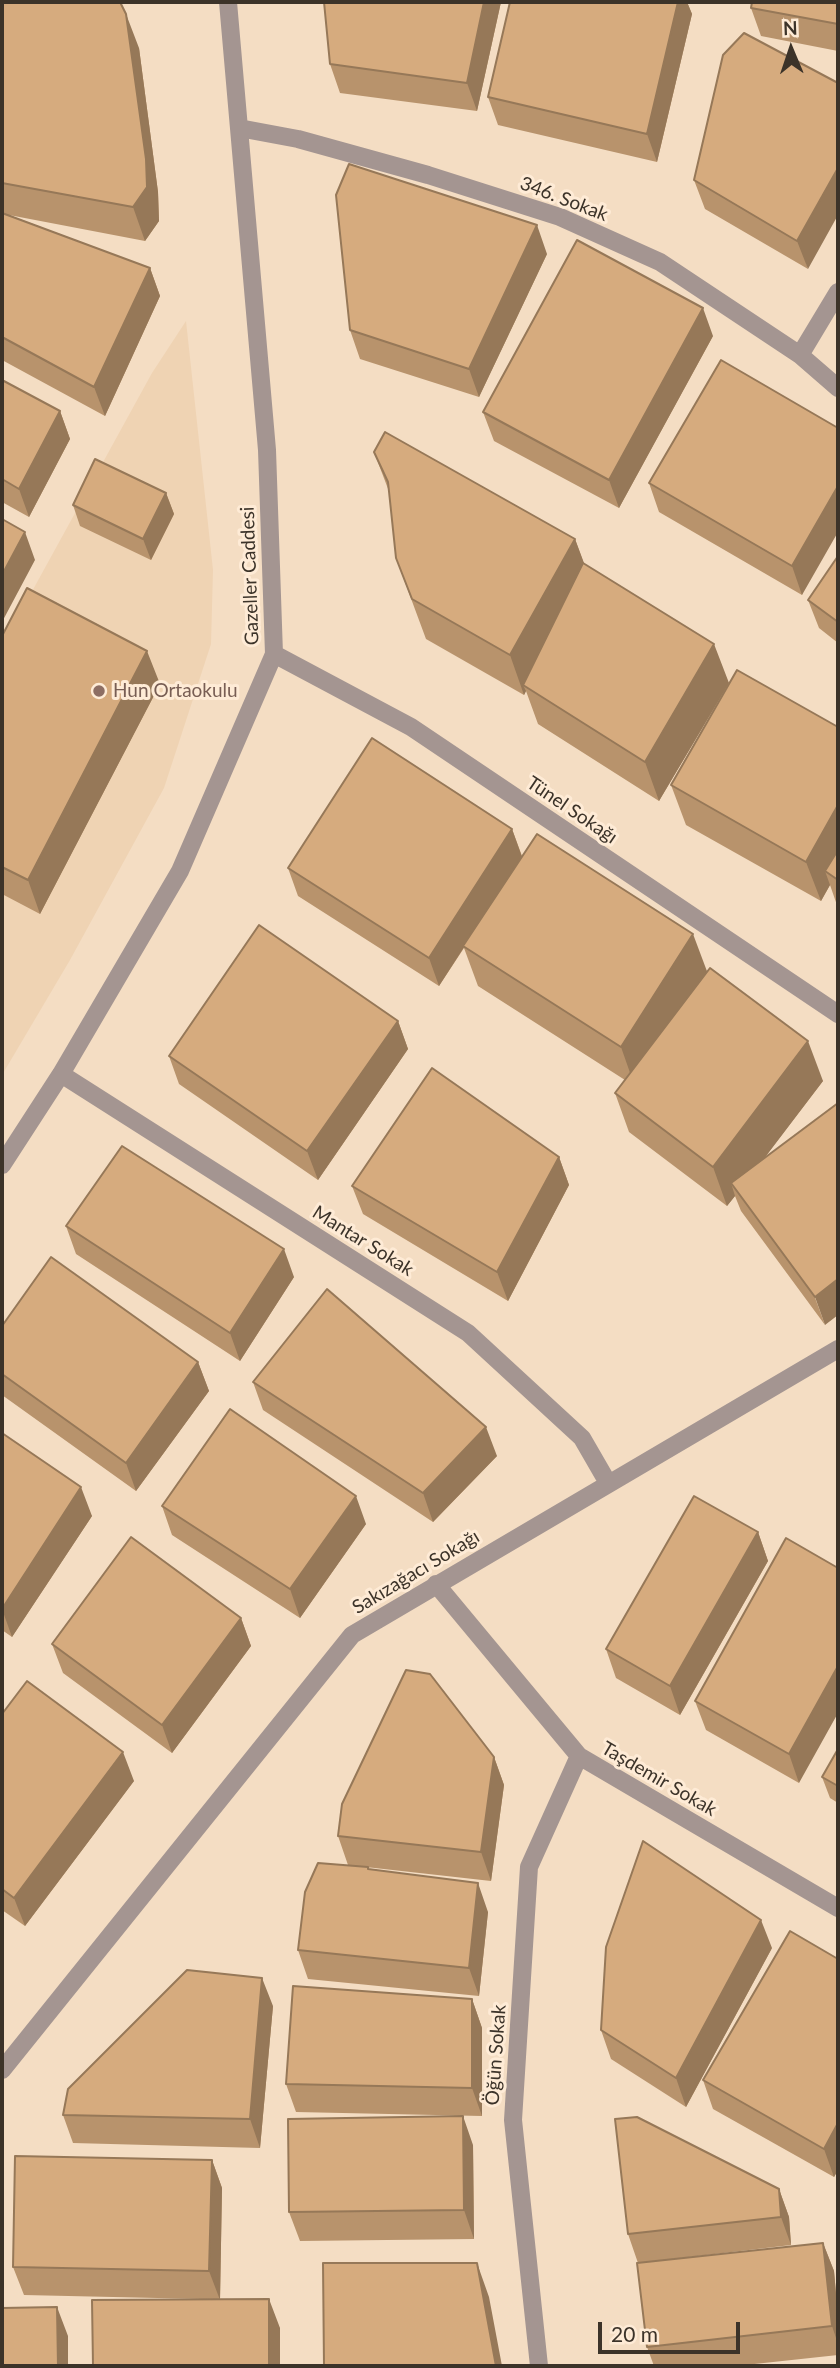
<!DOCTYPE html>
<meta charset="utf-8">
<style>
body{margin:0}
#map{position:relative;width:840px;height:2368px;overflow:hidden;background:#f4ddc3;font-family:Lato,sans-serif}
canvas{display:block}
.frame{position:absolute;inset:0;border:4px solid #3c3329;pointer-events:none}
.north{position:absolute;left:756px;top:14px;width:70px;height:70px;-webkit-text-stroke:5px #feebd6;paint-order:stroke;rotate:358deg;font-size:19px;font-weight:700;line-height:28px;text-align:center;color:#3c3329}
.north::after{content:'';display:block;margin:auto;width:24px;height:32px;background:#3c3329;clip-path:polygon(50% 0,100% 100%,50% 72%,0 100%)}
.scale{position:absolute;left:598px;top:2322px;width:142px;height:32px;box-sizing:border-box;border:4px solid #3c3329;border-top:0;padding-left:9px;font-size:21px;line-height:24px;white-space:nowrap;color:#3c3329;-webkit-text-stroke:5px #feebd6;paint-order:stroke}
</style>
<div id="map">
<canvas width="840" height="2368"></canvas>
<div class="frame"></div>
<div class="north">N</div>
<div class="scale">20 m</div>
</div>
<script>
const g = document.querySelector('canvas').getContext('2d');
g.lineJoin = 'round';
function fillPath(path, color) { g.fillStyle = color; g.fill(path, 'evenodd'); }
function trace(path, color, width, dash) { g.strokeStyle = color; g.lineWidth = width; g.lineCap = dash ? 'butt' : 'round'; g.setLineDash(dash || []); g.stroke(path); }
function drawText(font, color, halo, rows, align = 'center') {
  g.font = font + ' Lato,sans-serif'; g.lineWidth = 6; g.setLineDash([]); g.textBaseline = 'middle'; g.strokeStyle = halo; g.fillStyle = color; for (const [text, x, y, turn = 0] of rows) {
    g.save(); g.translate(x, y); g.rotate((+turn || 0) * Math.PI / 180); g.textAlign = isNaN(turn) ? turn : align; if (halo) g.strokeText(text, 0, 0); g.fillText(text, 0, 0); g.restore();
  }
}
fillPath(new Path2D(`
 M186,321l27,249 -2,74 -47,144 -94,172 -68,115v-429l150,-273z`), '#efd3b3');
trace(new Path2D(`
 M239,128l59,11 130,36 132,42 100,45 140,93 38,33
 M800,355l38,-63
 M274,654l137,73 427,287
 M61,1074l407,259 114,105 26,45
 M2,1165l59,-91 119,-203 94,-217 -7,-204 -39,-448
 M436,1584l143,172 259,152
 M2,2070l350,-435 486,-286
 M539,2366l-26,-246 16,-253 50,-111`), '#a49591', 18);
fillPath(new Path2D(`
 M2,2l137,46 19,144 1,29 -14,20 -136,-26 141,53 10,28 -55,120 -103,-56z
 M324,2h177l-24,109 -137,-18 -10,-29z
 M510,2h177l5,12 -35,148 -159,-37 -10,-28z
 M838,2v49l-77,-15 -10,-28z
 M744,33l64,236 -103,-60 -11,-29z
 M547,254l-68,143 -119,-38 -10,-29z
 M713,336l-94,172 -125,-67 -11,-29z
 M2,380l58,31 10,28 -41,78 -27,-15z
 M838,428l-36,167 -143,-83 -10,-29z
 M374,452l201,87 9,25 145,119 -70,118 -121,-77 -12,-33 -2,4 -98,-56 -30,-81 -6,-64z
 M166,493l8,21 -23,46 -71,-34 -7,-21z
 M838,556v87l-19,-15 -11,-28z
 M2,636l158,48 -120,230 -38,-20z
 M838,727v181l-8,-23 -9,16 -135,-76 -15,-40z
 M512,829l10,27 185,115 116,110 -59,77 61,167 -84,-114 -6,-15 -8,10 -98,-74 -14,-39 10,-13 -147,-94 -14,-38 -25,38 -141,-90 -10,-28z
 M398,1021l10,28 -90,131 -139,-96 -10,-28z
 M559,1157l10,28 -61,116 -145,-87 -11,-28z
 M66,1226l228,51 -54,84 -164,-107z
 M2,1326l196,36 11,29 -73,100 -134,-96z
 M253,1382l244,74 -64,66 -170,-112z
 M2,1433l90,83 -80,121 -10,-7z
 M162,1506l204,18 -66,94 -128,-83z
 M758,1532l10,29 -88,154 -64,-37 -10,-29z
 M786,1538l13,245 -93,-53 -11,-29z
 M241,1618l10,28 -79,107 -109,-80 -11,-29z
 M2,1714l132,67 -109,145 -23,-16z
 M838,1749v54l-8,-5 -8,-21z
 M494,1757l10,28 -13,96 -143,-16 -10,-29z
 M368,1867l1,2 119,43 -9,84 -171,-17 -10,-29z
 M772,1948l-86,159 -75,-48 -10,-29z
 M838,1959v211l-4,7 -121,-68 -10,-29z
 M472,1999l10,29v88l-186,-4 -10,-28z
 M273,2006l-13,142 -187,-5 -10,-28z
 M473,2145l1,94 -174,2 -11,-29z
 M212,2160l10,28 -2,111 60,29v38h-187l109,-67 -178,-4 -11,-28z
 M779,2189l10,28 2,28 -153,18 -10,-29z
 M823,2243l11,28 4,45v39l-102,11h-82l-7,-19z`), '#b8936c');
fillPath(new Path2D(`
 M484,2h17l-24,109 -10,-28z
 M678,2h9l5,12 -35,148 -10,-28z
 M126,14l13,34 19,144 1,29 -14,20 -12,-34z
 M838,168v47l-30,54 -11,-28z
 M537,225l10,29 -68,143 -10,-28z
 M150,268l10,28 -55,120 -11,-29z
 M703,308l10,28 -94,172 -10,-28z
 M60,411l10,28 -41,78 -10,-28z
 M838,486v46l-36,63 -10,-29z
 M166,493l8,21 -23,46 -8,-21z
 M25,532l10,28 -33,62v-47z
 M575,539l15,40 -67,106 3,6 -2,4 -14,-40z
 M714,644l15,39 -70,118 -14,-39z
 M147,651l13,33 -120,230 -12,-34z
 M838,805v65l-13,1 5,14 -9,16 -15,-39z
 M512,829l10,28 -83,129 -10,-28z
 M693,934l15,40 -73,113 -14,-40z
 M398,1021l10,28 -90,131 -11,-29z
 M808,1041l15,40 -85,112 -7,-10 4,13 -8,10 -14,-39z
 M559,1157l10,28 -61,116 -11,-29z
 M284,1249l10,28 -54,84 -10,-28z
 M838,1279v36l-13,10 -10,-28z
 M198,1362l11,29 -73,100 -10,-28z
 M486,1427l11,29 -64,66 -10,-29z
 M81,1487l11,29 -80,121 -10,-28z
 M356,1496l10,28 -66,94 -10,-29z
 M758,1532l10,29 -88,154 -10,-29z
 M241,1618l10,28 -79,107 -10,-28z
 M838,1666v47l-39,70 -10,-29z
 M123,1752l11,29 -109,145 -11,-28z
 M494,1757l10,28 -13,96 -10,-29z
 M478,1883l10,29 -9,84 -10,-28z
 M761,1920l11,28 -86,159 -10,-29z
 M262,1978l11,28 -13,142 -10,-29z
 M472,1999l10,29v88l-10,-28z
 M463,2116l10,29 1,94 -10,-29z
 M838,2123v47l-4,7 -10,-28z
 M212,2160l10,28 -2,112 -11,-29z
 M779,2189l10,28 2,28 -10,-28z
 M823,2243l11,28 4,45v28l-6,-18z
 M477,2263l12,34 13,69h-6z
 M269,2299l11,29v38h-11z
 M57,2307l11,29v30h-10z`), '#967858');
const building = new Path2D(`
 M2,2h118l6,12 20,145 1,28 -14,20 -131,-24z
 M324,2h160l-17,81 -137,-19z
 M510,2h168l-31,132 -159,-37z
 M752,2h86v22l-87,-16z
 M744,33l94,50v85l-41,73 -103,-61 29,-125z
 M349,164l188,61 -68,144 -119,-39 -14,-135z
 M2,213l148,55 -56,119 -92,-50z
 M577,240l126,68 -94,172 -126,-68z
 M721,360l117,68v58l-46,80 -143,-83z
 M2,380l58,31 -41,78 -17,-10z
 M385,432l190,107 -65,116 -98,-56 -16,-41 -8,-76 -14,-30z
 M95,459l71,34 -23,46 -70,-34z
 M2,519l23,13 -23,43z
 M838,556v66l-30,-22z
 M583,563l131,81 -69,118 -122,-77z
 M27,588l120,63 -119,229 -26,-13v-231z
 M737,670l101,57v78l-32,57 -135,-77z
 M372,738l140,91 -83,129 -141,-90z
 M537,834l156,100 -72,113 -158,-101z
 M838,850v30l-13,-9z
 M259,925l139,96 -91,130 -138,-95z
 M710,968l98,73 -95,126 -98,-74z
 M432,1068l127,89 -62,115 -145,-86z
 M838,1103v176l-23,18 -84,-114z
 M122,1146l162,103 -54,84 -164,-107z
 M51,1257l147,105 -72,101 -124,-89v-48z
 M327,1289l159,138 -63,66 -170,-111z
 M230,1409l126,87 -66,93 -128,-83z
 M2,1433l79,54 -79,122z
 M694,1496l64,36 -88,154 -64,-37z
 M131,1537l110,81 -79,107 -110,-81z
 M786,1538l52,30v98l-49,88 -94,-53z
 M406,1670l24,4 64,83 -13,95 -143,-16 4,-32z
 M27,1681l96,71 -109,146 -12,-9v-175z
 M838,1749v37l-16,-9z
 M643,1841l118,79 -85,158 -75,-48 5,-83z
 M318,1863l50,4v2l110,14 -9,85 -171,-18 7,-58z
 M790,1931l48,28v164l-14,26 -121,-69z
 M187,1970l75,8 -12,141 -187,-4 5,-26z
 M293,1986l179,13v89l-186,-4z
 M463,2116l1,94 -175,2 -1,-93z
 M637,2117l142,72 2,28 -153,17 -13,-115z
 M15,2156l197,4 -3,111 -196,-4z
 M823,2243l9,83 -185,21 -10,-84z
 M323,2263h154l19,103h-172z
 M269,2299v67h-176l-1,-66z
 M57,2307l1,59h-56v-58z`);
fillPath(building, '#d6ab7e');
trace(building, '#967858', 2);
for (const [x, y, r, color] of [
 [99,691,7,"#8d6e63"]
]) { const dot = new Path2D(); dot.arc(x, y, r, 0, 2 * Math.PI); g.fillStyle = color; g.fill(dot); trace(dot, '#feebd6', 2.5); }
drawText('19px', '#3c3329', '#feebd6', [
 ["346. Sokak",564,199,21],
 ["Gazeller Caddesi",250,576,-92],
 ["Tünel Sokağı",572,810,34],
 ["Mantar Sokak",363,1241,32],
 ["Sakızağacı Sokağı",416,1572,-31],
 ["Taşdemir Sokak",659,1779,30],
 ["Öğün Sokak",496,2055,-86]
]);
drawText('19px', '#785e54', '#feebd6', [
 ["Hun Ortaokulu",113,691]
], 'left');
</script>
